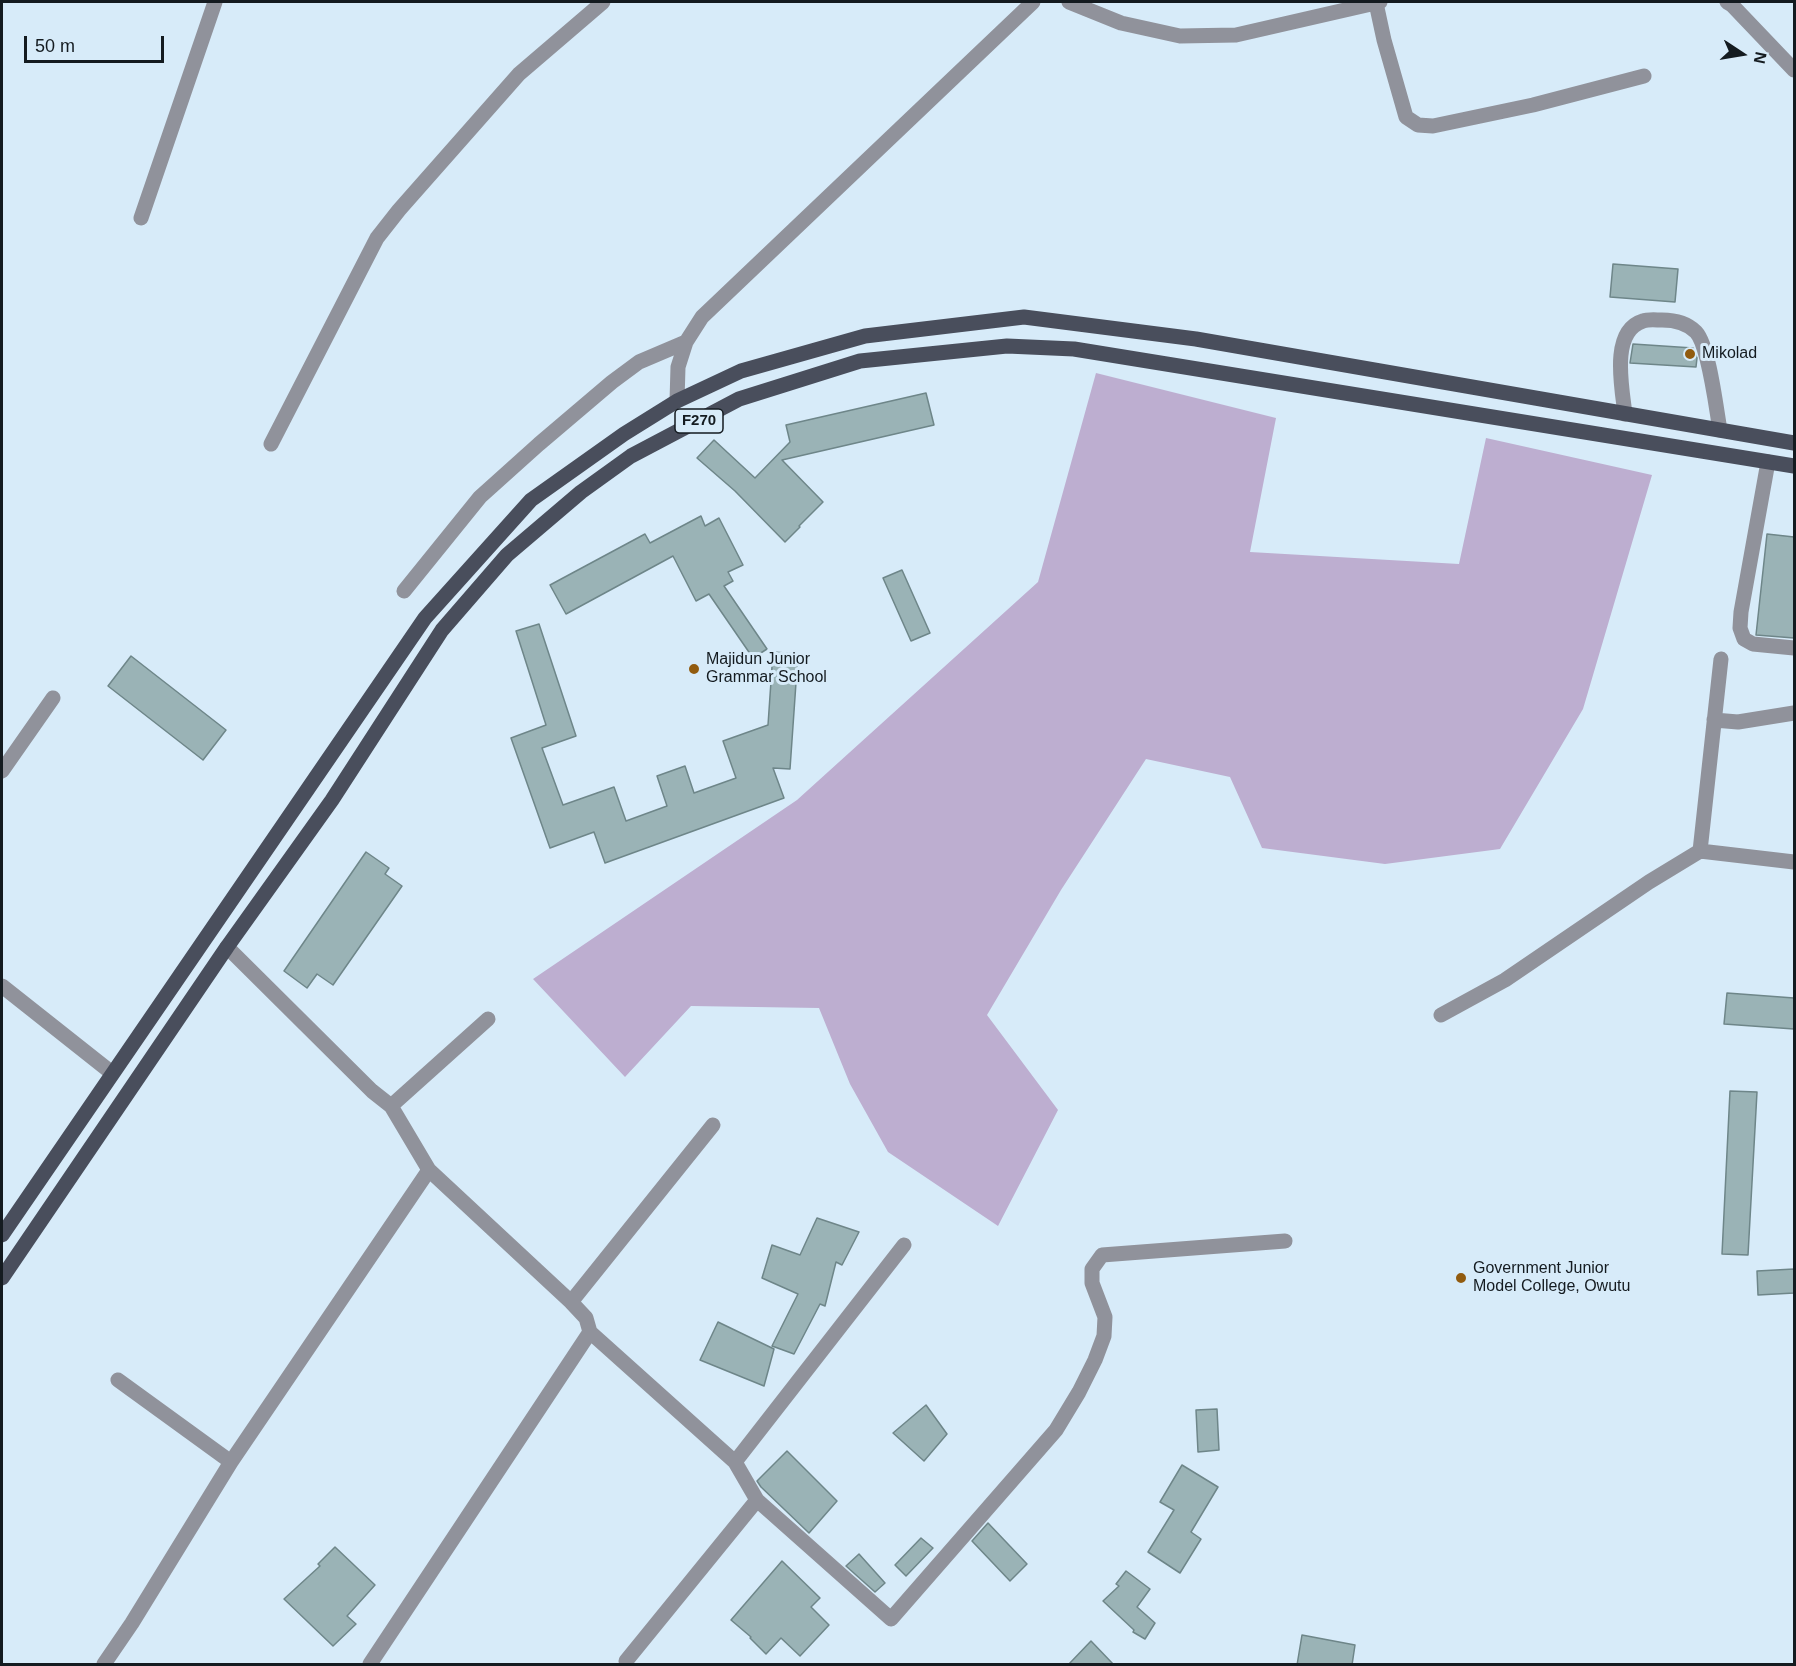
<!DOCTYPE html>
<style>
body{margin:0}
#map{position:relative;width:1796px;height:1666px;overflow:hidden;background:#d7ebf9;font-family:Arial,sans-serif}
canvas{display:block}
.frame{position:absolute;inset:0;border:3px solid #141b20;pointer-events:none}
.north{position:absolute;left:1712px;top:24px;width:60px;height:60px;-webkit-text-stroke:4px #d7ebf9;paint-order:stroke;rotate:102deg;font-size:16px;font-weight:700;line-height:24px;text-align:center;color:#141b20}
.north::after{content:'';display:block;margin:auto;width:21px;height:27px;background:#141b20;clip-path:polygon(50% 0,100% 100%,50% 72%,0 100%)}
.scale{position:absolute;left:24px;top:36px;width:140px;height:27px;box-sizing:border-box;border:3px solid #141b20;border-top:0;padding-left:8px;font-size:18px;line-height:21px;white-space:nowrap;color:#141b20;-webkit-text-stroke:4px #d7ebf9;paint-order:stroke}
</style>
<div id="map">
<canvas width="1796" height="1666"></canvas>
<div class="frame"></div>
<div class="north">N</div>
<div class="scale">50 m</div>
</div>
<script>
const g = document.querySelector('canvas').getContext('2d');
g.lineJoin = 'round';
function fillPath(path, color) { g.fillStyle = color; g.fill(path, 'evenodd'); }
function trace(path, color, width, dash) { g.strokeStyle = color; g.lineWidth = width; g.lineCap = dash ? 'butt' : 'round'; g.setLineDash(dash || []); g.stroke(path); }
function drawText(font, color, halo, rows, align = 'center') {
  g.font = font + ' Arial,sans-serif'; g.lineWidth = 6; g.setLineDash([]); g.textBaseline = 'middle'; g.strokeStyle = halo; g.fillStyle = color; for (const [text, x, y, turn = 0] of rows) {
    g.save(); g.translate(x, y); g.rotate((+turn || 0) * Math.PI / 180); g.textAlign = isNaN(turn) ? turn : align; if (halo) g.strokeText(text, 0, 0); g.fillText(text, 0, 0); g.restore();
  }
}
fillPath(new Path2D(`
 M1096,373l180,45 -26,134 209,12 27,-126 166,37 -69,234 -83,140 -115,15 -123,-16 -32,-71 -84,-18 -85,131 -74,125 71,95 -60,116 -110,-74 -38,-68 -31,-76 -128,-2 -66,71 -92,-98 264,-179 241,-218z`), '#bdaed0');
const building = new Path2D(`
 M1613,264l65,5 -3,33 -65,-5z
 M1633,344l60,4 4,10 -1,9 -66,-4z
 M926,393l8,32 -152,35 41,42 -24,24 1,1 -15,15 -50,-51 -38,-33 17,-18 41,38 35,-36 -4,-17z
 M701,516l4,10 14,-8 24,47 -15,7 5,9 -9,5 43,63 -14,9 -44,-64 -13,7 -23,-45 -107,58 -16,-29 95,-51 5,9z
 M1767,534l27,3v101l-38,-3z
 M902,570l28,63 -19,8 -28,-63z
 M539,624l37,112 -34,12 21,57 51,-18 12,34 41,-15 -10,-30 28,-10 9,27 42,-15 -13,-37 45,-16 5,-73 25,2 -8,115 -17,-1 11,30 -179,65 -11,-31 -44,16 -39,-110 35,-13 -30,-94z
 M131,656l95,74 -23,30 -95,-74z
 M366,852l23,16 -4,6 17,12 -69,99 -16,-11 -10,14 -23,-17z
 M1727,993l67,5v31l-70,-5z
 M1730,1091l27,1 -9,163 -26,-1z
 M817,1218l42,14 -17,33 -6,-3 -11,44 -5,-2 -26,50 -22,-8 26,-52 -36,-16 10,-33 28,10z
 M1794,1269v24l-36,2 -1,-24z
 M718,1322l56,27 -10,37 -64,-26z
 M926,1405l21,29 -23,27 -31,-28z
 M1217,1409l2,41 -21,2 -2,-42z
 M787,1451l50,50 -28,32 -48,-46 -4,-6z
 M1182,1465l36,22 -27,45 10,7 -21,34 -32,-21 26,-42 -14,-8z
 M988,1523l39,41 -17,17 -38,-40z
 M921,1538l12,10 -27,28 -11,-11z
 M335,1547l40,38 -28,31 9,8 -23,22 -49,-47 36,-33 -2,-2z
 M859,1554l26,29 -10,9 -29,-26z
 M782,1561l38,37 -9,9 18,18 -29,31 -19,-18 -15,16 -16,-16 1,-1 -20,-17z
 M1126,1571l24,18 -13,18 18,16 -10,16 -12,-7 1,-2 -31,-29 16,-15 -3,-2z
 M1302,1635l53,10 -3,20h-55z
 M1091,1641l23,24h-46z`);
fillPath(building, '#9ab3b6');
trace(building, '#6e8689', 1.5);
trace(new Path2D(`
 M1069,2l52,21 59,13 56,-1 144,-33
 M1727,2l5,3 62,65
 M1376,3l8,37 22,77 12,8 15,1 100,-21 111,-29
 M141,218l74,-216
 M677,401l1,-34 8,-25 16,-25 331,-315
 M1625,414c-3,-26 -15,-83 18,-93 5,-2 13,-1 19,-1 11,0 25,3 34,12 13,14 20,76 24,98
 M271,444l106,-206 22,-28 120,-136 84,-72
 M1768,462l-27,150 -1,16 4,11 9,5 41,4
 M404,591l76,-94 59,-53 73,-62 27,-20 47,-20
 M1721,659l-21,192 94,11
 M1714,720l24,2 56,-9
 M2,771l51,-73
 M227,947l145,144 19,15 38,64 142,132 15,16 4,14 145,130 22,38 134,119 165,-189 23,-38 16,-32 9,-24 1,-19 -13,-34v-14l10,-14 183,-14
 M2,986l110,87
 M1441,1015l64,-35 144,-98 51,-31
 M391,1106l97,-87
 M571,1302l142,-177
 M118,1380l113,82
 M735,1462l169,-217
 M626,1661l131,-161
 M104,1664l28,-41 99,-161 198,-292
 M370,1664l220,-332`), '#90929b', 15);
trace(new Path2D(`
 M2,1235l423,-617 106,-118 93,-66 53,-33 64,-30 124,-35 159,-19 172,22 598,104
 M2,1278l225,-331 105,-147 110,-170 65,-75 74,-63 50,-36 108,-57 121,-38 147,-15 67,3 720,117`), '#494e5c', 15);
for (const [x, y, r, color] of [
 [1690,354,6,"#915b0f"],
 [694,669,6,"#915b0f"],
 [1461,1278,6,"#915b0f"]
]) { const dot = new Path2D(); dot.arc(x, y, r, 0, 2 * Math.PI); g.fillStyle = color; g.fill(dot); trace(dot, '#d7ebf9', 2); }
for (const [x, y, w] of [
 [699,421,48]
]) { const box = new Path2D(); box.roundRect(x - w / 2, y - 12, w, 24, 4.5); g.fillStyle = '#d7ebf9'; g.fill(box); trace(box, '#141b20', 1.5); }
drawText('bold 15px', '#141b20', null, [
 ["F270",699,421]
]);
drawText('16px', '#141b20', '#d7ebf9', [
 ["Mikolad",1702,354],
 ["Majidun Junior",706,660],
 ["Grammar School",706,678],
 ["Government Junior",1473,1269],
 ["Model College, Owutu",1473,1287]
], 'left');
</script>
